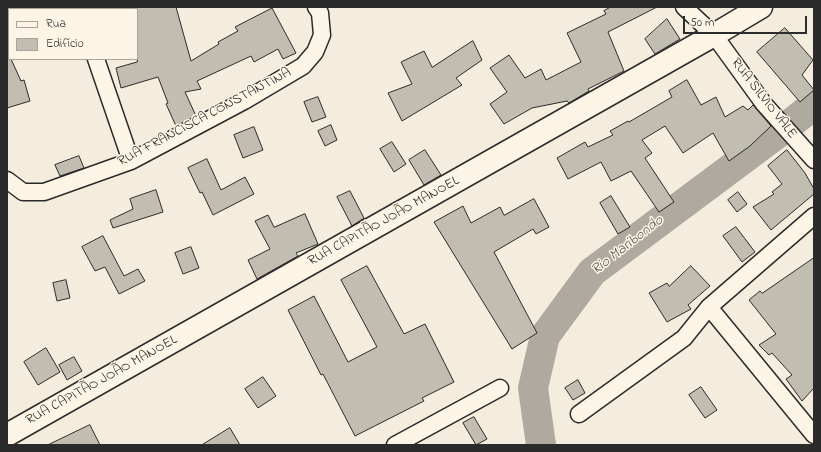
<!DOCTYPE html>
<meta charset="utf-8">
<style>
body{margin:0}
#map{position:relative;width:821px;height:452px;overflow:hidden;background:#f4edde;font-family:"Indie Flower",sans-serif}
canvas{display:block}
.frame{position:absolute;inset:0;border:8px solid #2b2b2b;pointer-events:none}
.legend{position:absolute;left:8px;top:8px;width:130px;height:52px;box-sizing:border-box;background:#fcf5e5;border:1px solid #a8a49b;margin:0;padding:5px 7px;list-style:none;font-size:12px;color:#2b2b2b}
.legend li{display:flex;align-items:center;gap:8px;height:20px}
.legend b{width:20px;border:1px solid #a8a49b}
.scale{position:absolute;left:683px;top:16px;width:124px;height:18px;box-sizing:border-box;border:2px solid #2b2b2b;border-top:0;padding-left:5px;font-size:12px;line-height:14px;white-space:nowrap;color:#2b2b2b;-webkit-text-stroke:3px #fcf5e5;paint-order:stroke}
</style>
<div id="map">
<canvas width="821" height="452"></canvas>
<div class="frame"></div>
<ul class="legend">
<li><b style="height:5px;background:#fcf5e5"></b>Rua</li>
<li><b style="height:11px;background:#c2bdb1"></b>Edifício</li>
</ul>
<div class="scale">50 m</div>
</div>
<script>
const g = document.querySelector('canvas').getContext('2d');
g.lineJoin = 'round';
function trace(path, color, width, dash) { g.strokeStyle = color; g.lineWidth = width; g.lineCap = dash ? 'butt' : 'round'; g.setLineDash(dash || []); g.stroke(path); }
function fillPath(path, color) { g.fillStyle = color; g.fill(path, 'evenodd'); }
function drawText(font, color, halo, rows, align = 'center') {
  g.font = font + ' "Indie Flower",sans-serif'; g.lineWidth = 3; g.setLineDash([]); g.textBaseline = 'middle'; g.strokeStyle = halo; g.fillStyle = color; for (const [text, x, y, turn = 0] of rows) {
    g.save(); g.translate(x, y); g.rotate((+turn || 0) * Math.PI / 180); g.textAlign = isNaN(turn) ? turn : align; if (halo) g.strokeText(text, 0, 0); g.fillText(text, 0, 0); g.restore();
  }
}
trace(new Path2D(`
 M541,445l-8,-57 12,-52 47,-64 193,-144 29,-23`), '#afaaa0', 30);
const building = new Path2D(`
 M137,7h39l15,54 28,-17 -1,-2 20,-11 -3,-4 37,-19 24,45 -13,6 -5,-10 -24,13 -3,-6 -54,25 4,8 -16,3 11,24 -20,10 -10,-22 2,-1 -10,-26 -37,11 -5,-20 21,-6z
 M611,7h46l-49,25 16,39 -36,18 1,2 -20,12 -2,-2 -35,7 -28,16 -14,-20 17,-12 -17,-24 19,-13 16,23 16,-9 5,11 35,-18 -14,-29 39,-19 -2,-3z
 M667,19l13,20 -25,15 -10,-15z
 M785,28l28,32 -11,15 12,15 -14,12 -43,-50z
 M473,41l9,19 -26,18 6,7 -60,36 -14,-28 24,-9 -11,-22 23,-11 8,16z
 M7,49l2,10h2l10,22 3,-1 6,21 -23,7z
 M687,80l14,25 15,-8 9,20 18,-11 5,4 5,-5 18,21 -21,20 -21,15 -16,-28 -30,20 -18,-27 -23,14 10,13 -7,5 29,44 -15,10 -28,-41 -20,10 -10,-19 -33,17 -11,-21 28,-16 3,5 25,-12 -3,-4 18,-10 1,1 43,-25 -3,-6z
 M318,97l8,20 -14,5 -8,-20z
 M331,125l6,15 -12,6 -7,-15z
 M254,127l9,23 -20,8 -9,-23z
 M392,142l14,22 -12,8 -14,-23z
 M425,150l16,25 -17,10 -15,-25z
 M787,150l18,23 9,16v5l-43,36 -18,-23 21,-13 -2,-2 10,-8 -14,-18z
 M79,156l5,12 -24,8 -5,-11z
 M207,159l14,31 24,-13 9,17 -41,21 -11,-23 -2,1 -12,-25z
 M156,190l7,22 -50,16 -3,-8 23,-11 -3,-10z
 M350,191l14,27 -12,8 -15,-29z
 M738,192l9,12 -10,8 -9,-12z
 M611,196l19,31 -12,7 -18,-31z
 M534,199l15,28 -13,7 -3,-5 -39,23 43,81 -25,16 -78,-127 29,-16 8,17 29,-16 4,8z
 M305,214l13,30 -22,9 2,3 -41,23 -9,-19 22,-11 -15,-28 13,-6 6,12z
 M736,227l19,25 -13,10 -19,-26z
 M103,236l21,40 14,-7 7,12 -26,13 -14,-27 -10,4 -13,-24z
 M191,247l8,21 -16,6 -8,-21z
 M814,258v130l-12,13 -16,-22 6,-4 -20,-22 -3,2 -10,-10 17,-11 -27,-34 11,-9 2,2z
 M367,266l37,68 21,-10 29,58 -32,16 2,3 -69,35 -32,-62 -2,1 -33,-65 26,-14 34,66 29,-15 -36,-67z
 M691,266l19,20 -22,19 3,4 -24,13 -18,-29 18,-10 2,3z
 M66,280l4,18 -13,3 -4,-18z
 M46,348l14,24 -22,13 -14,-23z
 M74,357l8,14 -15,9 -8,-15z
 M263,377l13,19 -18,12 -13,-19z
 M578,380l7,13 -12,7 -8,-12z
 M701,387l16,23 -12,8 -16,-23z
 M474,417l13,22 -11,6 -13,-22z
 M90,425l10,20h-52z
 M230,428l10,17h-38z`);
fillPath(building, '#c2bdb1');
trace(building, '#2b2b2b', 1);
const minor = new Path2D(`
 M78,7l1,2
 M684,7l30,28 50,69 50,56
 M96,59l35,102
 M7,180l16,12h21l87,-31 113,-60 59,-35 12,-14 7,-17 -2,-22 -4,-6
 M709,307l105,128
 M579,414l105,-76 25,-31 105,-91
 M395,445l105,-57`);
const secondary = new Path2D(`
 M7,435l707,-400 47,-28`);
trace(minor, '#2b2b2b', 19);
trace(secondary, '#2b2b2b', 25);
trace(minor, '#fcf5e5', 16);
trace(secondary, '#fcf5e5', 22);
drawText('14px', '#2b2b2b', '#fcf5e5', [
 ["RUA SILVIO VALE",763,99,52],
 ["RUA FRANCISCA CONSTANTINA",205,118,-28],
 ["RUA CAPITÃO JOÃO MANOEL",384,222,-29],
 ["RUA CAPITÃO JOÃO MANOEL",102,381,-29]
]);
drawText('italic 15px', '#595754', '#fcf5e5', [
 ["Rio Maribondo",628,246,-38]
]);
</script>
